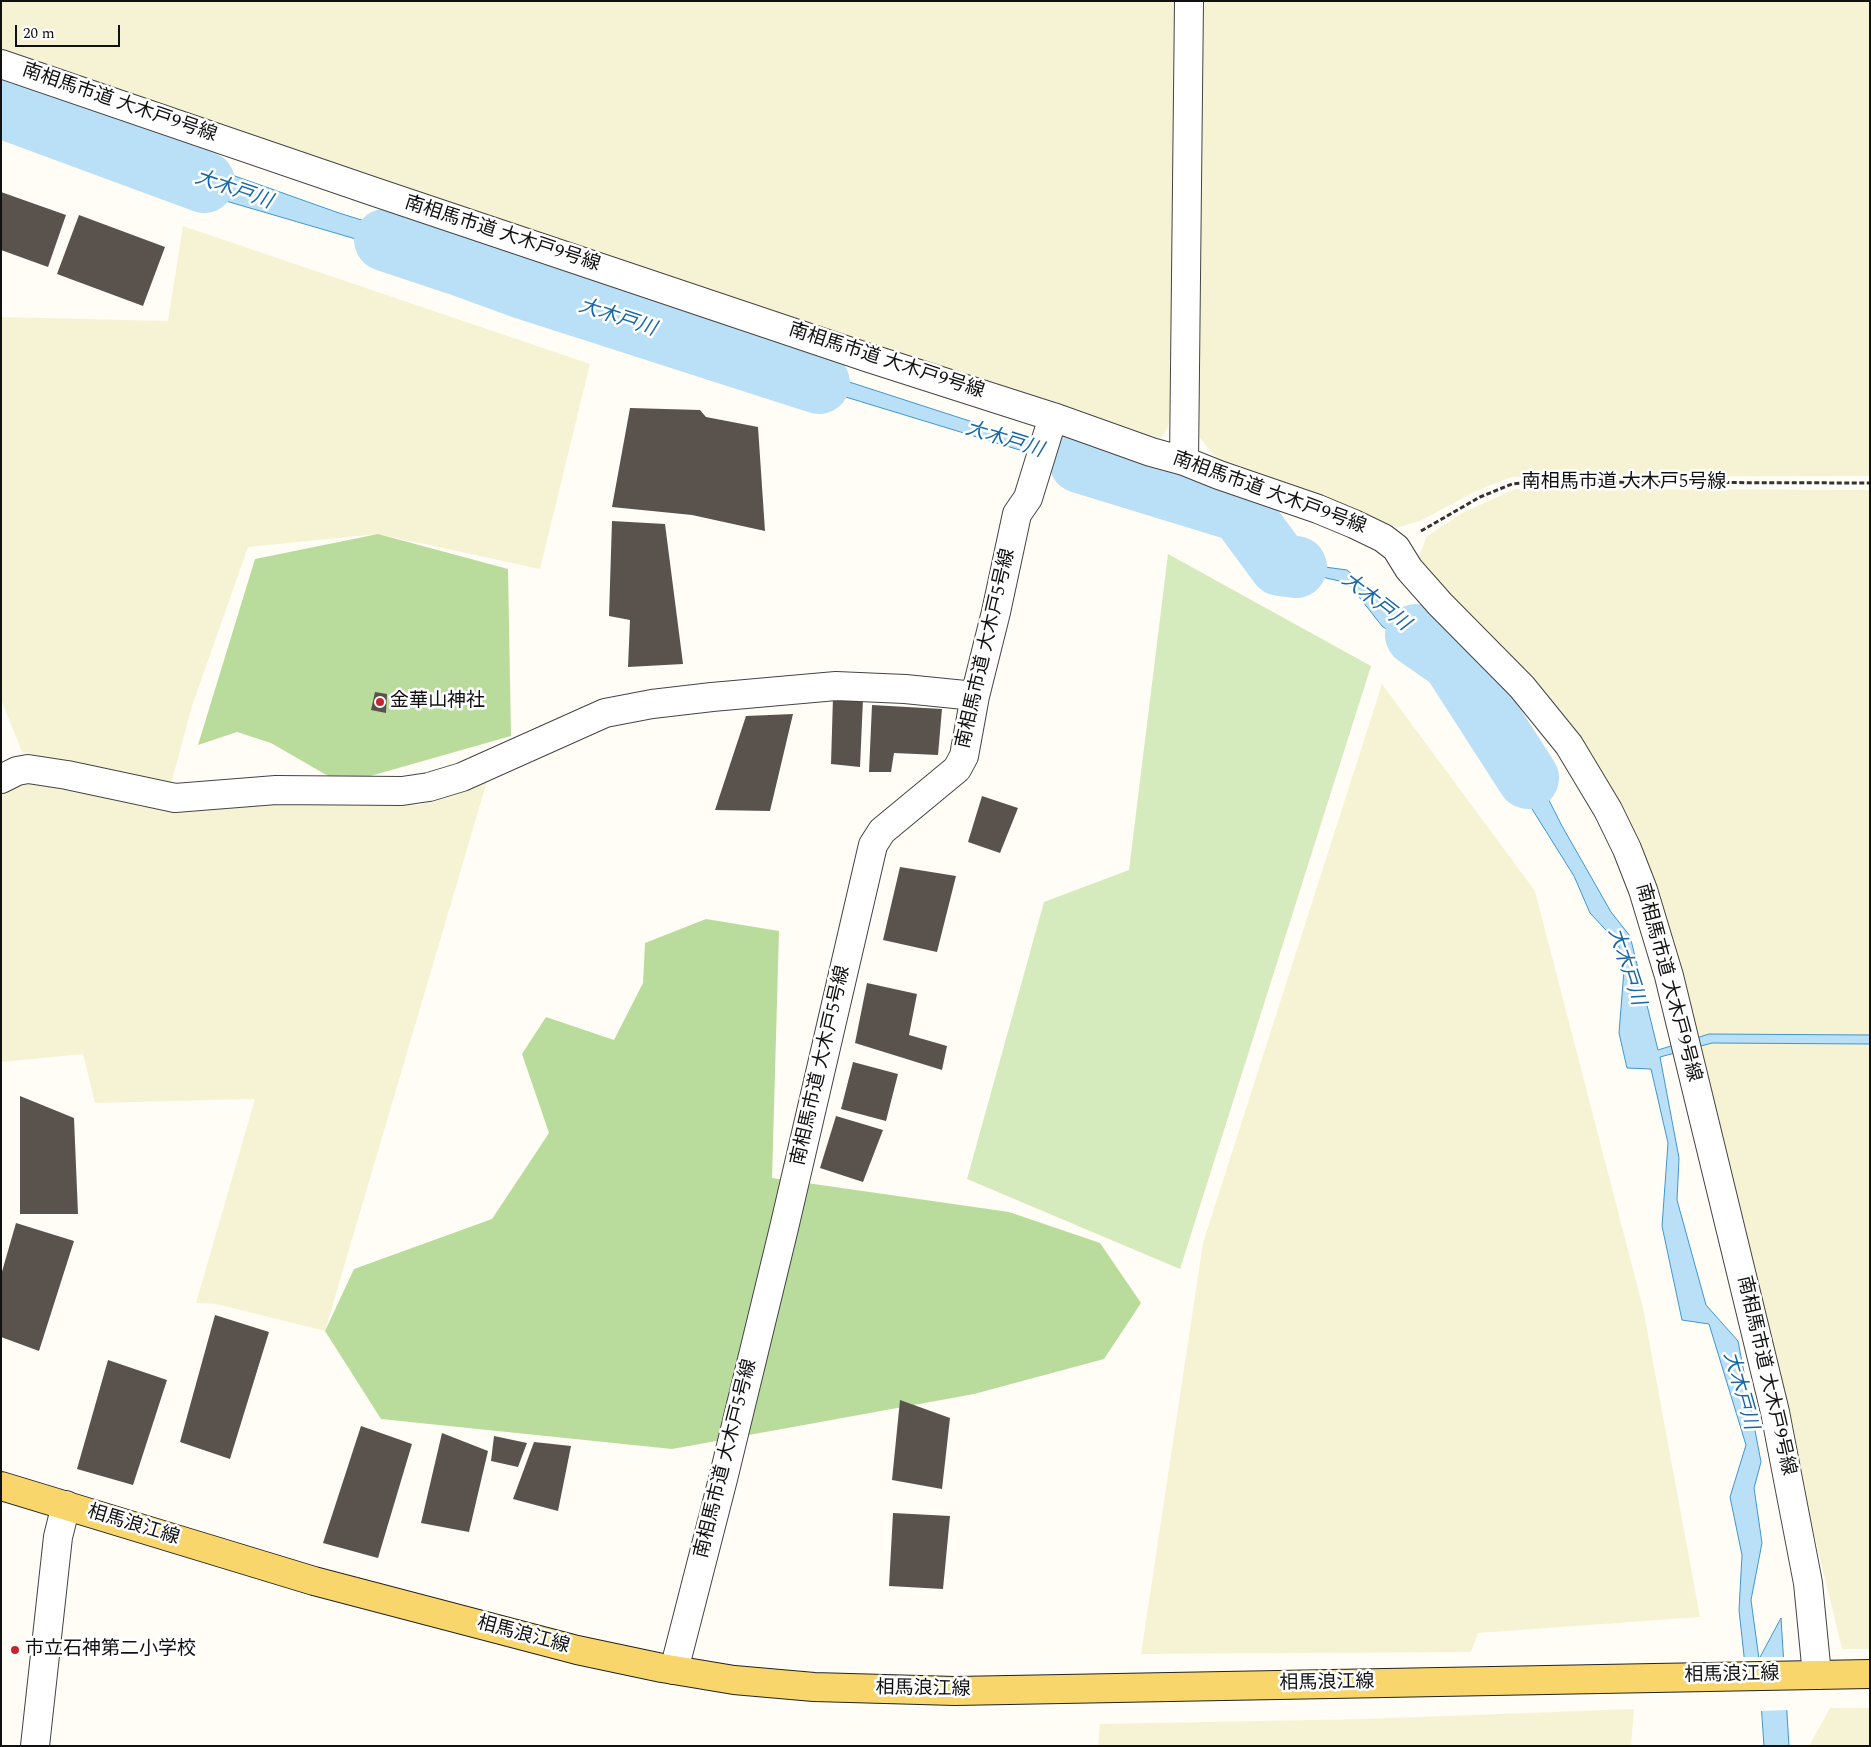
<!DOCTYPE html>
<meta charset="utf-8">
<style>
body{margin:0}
#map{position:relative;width:1871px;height:1747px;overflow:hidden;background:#fffdf5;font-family:Spectral,serif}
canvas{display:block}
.frame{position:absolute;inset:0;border:2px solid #111;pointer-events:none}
.scale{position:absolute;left:15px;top:25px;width:105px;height:22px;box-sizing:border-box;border:2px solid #111;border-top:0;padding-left:6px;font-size:15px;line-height:18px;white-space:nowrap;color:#111;-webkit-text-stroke:4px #fff;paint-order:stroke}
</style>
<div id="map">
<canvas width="1871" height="1747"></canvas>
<div class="frame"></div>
<div class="scale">20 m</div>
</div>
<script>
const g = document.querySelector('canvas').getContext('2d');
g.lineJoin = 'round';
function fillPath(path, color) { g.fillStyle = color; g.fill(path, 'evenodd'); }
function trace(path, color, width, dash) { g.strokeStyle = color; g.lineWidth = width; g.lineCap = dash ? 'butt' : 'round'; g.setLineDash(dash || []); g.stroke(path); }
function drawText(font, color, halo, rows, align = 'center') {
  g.font = font + ' Spectral,"Noto Sans JP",serif'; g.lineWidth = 5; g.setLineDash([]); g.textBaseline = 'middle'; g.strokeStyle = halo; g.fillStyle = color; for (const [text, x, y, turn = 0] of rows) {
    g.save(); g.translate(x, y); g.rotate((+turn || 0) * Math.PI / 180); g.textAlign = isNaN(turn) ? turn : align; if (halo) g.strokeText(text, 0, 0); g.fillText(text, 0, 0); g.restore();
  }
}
fillPath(new Path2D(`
 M1,1h1175l-4,405 -4,21 -6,10 -5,3 -1156,-386z
 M1202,1h668v475l-358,1 -34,13 -56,30 -22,7 -42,-10 -135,-50 -26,-33z
 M183,226l407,138 -50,205 -162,-35 -130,13 -56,159 -21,78 -149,-32 -21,-53v-382l167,4z
 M1515,489l355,1v1159h-28l-161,-665 -62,-178 -198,-240 -2,-8 7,-21 36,-24z
 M1382,684l153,207 108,417 57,309 -222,16 -7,19 -330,2 62,-411z
 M24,779l25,1 93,27 161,-8 117,6 67,-24 -162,550 -109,-27 -20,-1 59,-204 -160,4 -12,-49 -82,8v-274z
 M1830,1708h40v38h-61z
 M1634,1709l-3,37h-533l2,-22 265,-5z`), '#f6f3d4');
fillPath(new Path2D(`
 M1168,554l203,112 -191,603 -213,-90 77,-277 85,-32z`), '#d5ebbd');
fillPath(new Path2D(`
 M378,534l130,35 3,167 -169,48 -71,-41 -34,-11 -39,13 57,-186z
 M706,919l73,12 -7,247 237,34 91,31 41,60 -37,56 -130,35 -302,55 -291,-30 -56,-88 29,-62 138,-50 57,-86 -27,-79 24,-37 68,23 29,-57 2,-40z`), '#b9dc9c');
const water = new Path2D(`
 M1,93l338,120 147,46 215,75 386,125 38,16 124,39 39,48 59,8 46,39 19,4 102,118 48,95 49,86 19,24 28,114 51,-16 161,1v9l-158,-1 -52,14 19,101 -2,42 29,105 32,36 23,121 -7,26 8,55 -11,57 8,59 22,-41 8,128h-25l-3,-43 -16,-38 -6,-55 3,-55 -12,-58 16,-52 -37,-121 -27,-4 -20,-94 6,-83 -17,-74 -24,-1 -8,-35 5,-63 -6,-27 -28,-30 -16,-37 -67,-107 -29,-71 -96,-72 -34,-43 -65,-15 -36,-45 -27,-7 -138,-47 -279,-85 -155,-65 -149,-29 -10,-26 -34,4 -253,-74 -22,-4 -91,-60 -42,3 -46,-19z`);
fillPath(water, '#b9e0f7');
trace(water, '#3f96cf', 1);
fillPath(new Path2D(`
 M1742,1657h44l4,53 -31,1v-7l-16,-38z`), '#fffdf5');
trace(new Path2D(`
 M1,107l203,75
 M385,240l72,24 63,23 299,96
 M1080,462l160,49 40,54 16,2
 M1416,635l36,25 76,118`), '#b9e0f7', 62);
fillPath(new Path2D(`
 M1,192l65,23 -18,52 -47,-17z
 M79,215l86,32 -22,59 -86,-32z
 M630,408l70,2 6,7 52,10 7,104 -73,-16 -80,-8z
 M612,521l53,3 18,140 -55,3 2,-47 -21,-4z
 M375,692l12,2 -1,19 -15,-3z
 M833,697l30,2 -3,68 -29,-3z
 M872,705l70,4 -4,46 -44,-2 -3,19h-22z
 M793,714l-23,97 -55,-1 31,-94z
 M982,796l36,12 -18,45 -32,-11z
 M900,867l56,9 -19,76 -54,-12z
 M867,983l50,11 -8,41 38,11 -5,24 -87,-27z
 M853,1062l45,12 -12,47 -45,-12z
 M20,1096l54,22 4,96h-58z
 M836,1116l47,14 -20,52 -43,-14z
 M16,1223l58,18 -35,110 -38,-14v-62z
 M215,1315l54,17 -39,127 -50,-17z
 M108,1360l59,20 -34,105 -56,-16z
 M900,1400l50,18 -8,71 -50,-9z
 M361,1426l51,18 -34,114 -55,-15z
 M442,1433l46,18 -19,81 -48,-9z
 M494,1436l33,7 -9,24 -27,-6z
 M534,1442l37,4 -13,65 -45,-12z
 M893,1513l57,3 -7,73 -54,-3z`), '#5a524d');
const street = new Path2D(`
 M1,64l377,129 491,165 184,59 98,35 33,9 35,14 99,34 36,15 29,14 13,10 13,21 31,35 82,83 47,58 39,65 19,39 16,41 26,86 106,436 33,171 9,92
 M1184,461l5,-460
 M1,779l16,-8 11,-2 39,6 108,23 101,-8 126,1 27,-4 33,-10 143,-64 47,-9 60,-7 124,-11 69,3 70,7
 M674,1670l49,-191 61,-251 89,-383 9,-14 75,-62 7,-13 11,-60 21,-84 21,-98 11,-16 25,-81
 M35,1746l23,-209 8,-32`);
const primary = new Path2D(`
 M1,1486l313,95 263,69 85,18 72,12 80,7 141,4 915,-17`);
trace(street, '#444', 30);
trace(primary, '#222', 30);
trace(new Path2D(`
 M1421,531l59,-34 32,-13 19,-2 339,1`), '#333', 3, [5, 2.5]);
trace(street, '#fff', 28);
trace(primary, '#f9d66b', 28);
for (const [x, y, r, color] of [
 [380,702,5,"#c4262e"],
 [15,1650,5,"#c4262e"]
]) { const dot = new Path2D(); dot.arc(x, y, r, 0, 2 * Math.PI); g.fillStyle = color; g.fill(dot); trace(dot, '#fff', 2); }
drawText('19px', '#111', '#fff', [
 ["南相馬市道 大木戸9号線",119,104,19],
 ["南相馬市道 大木戸9号線",502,235,18],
 ["南相馬市道 大木戸9号線",886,362,18],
 ["南相馬市道 大木戸5号線",1624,483],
 ["南相馬市道 大木戸9号線",1269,494,20],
 ["南相馬市道 大木戸5号線",987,649,-77],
 ["南相馬市道 大木戸9号線",1667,983,75],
 ["南相馬市道 大木戸5号線",822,1066,-77],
 ["南相馬市道 大木戸9号線",1765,1376,77],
 ["南相馬市道 大木戸5号線",727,1459,-76],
 ["相馬浪江線",133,1526,17],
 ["相馬浪江線",523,1636,15],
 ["相馬浪江線",1732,1676,-1],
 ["相馬浪江線",1327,1684,-1],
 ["相馬浪江線",923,1690,1]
]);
drawText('19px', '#111', '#fff', [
 ["金華山神社",390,702],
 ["市立石神第二小学校",25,1650]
], 'left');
drawText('italic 20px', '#1768a6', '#fff', [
 ["大木戸川",233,191,19],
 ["大木戸川",617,319,18],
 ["大木戸川",1004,441,17],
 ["大木戸川",1375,603,38],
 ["大木戸川",1625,967,72],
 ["大木戸川",1739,1391,74]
]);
</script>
